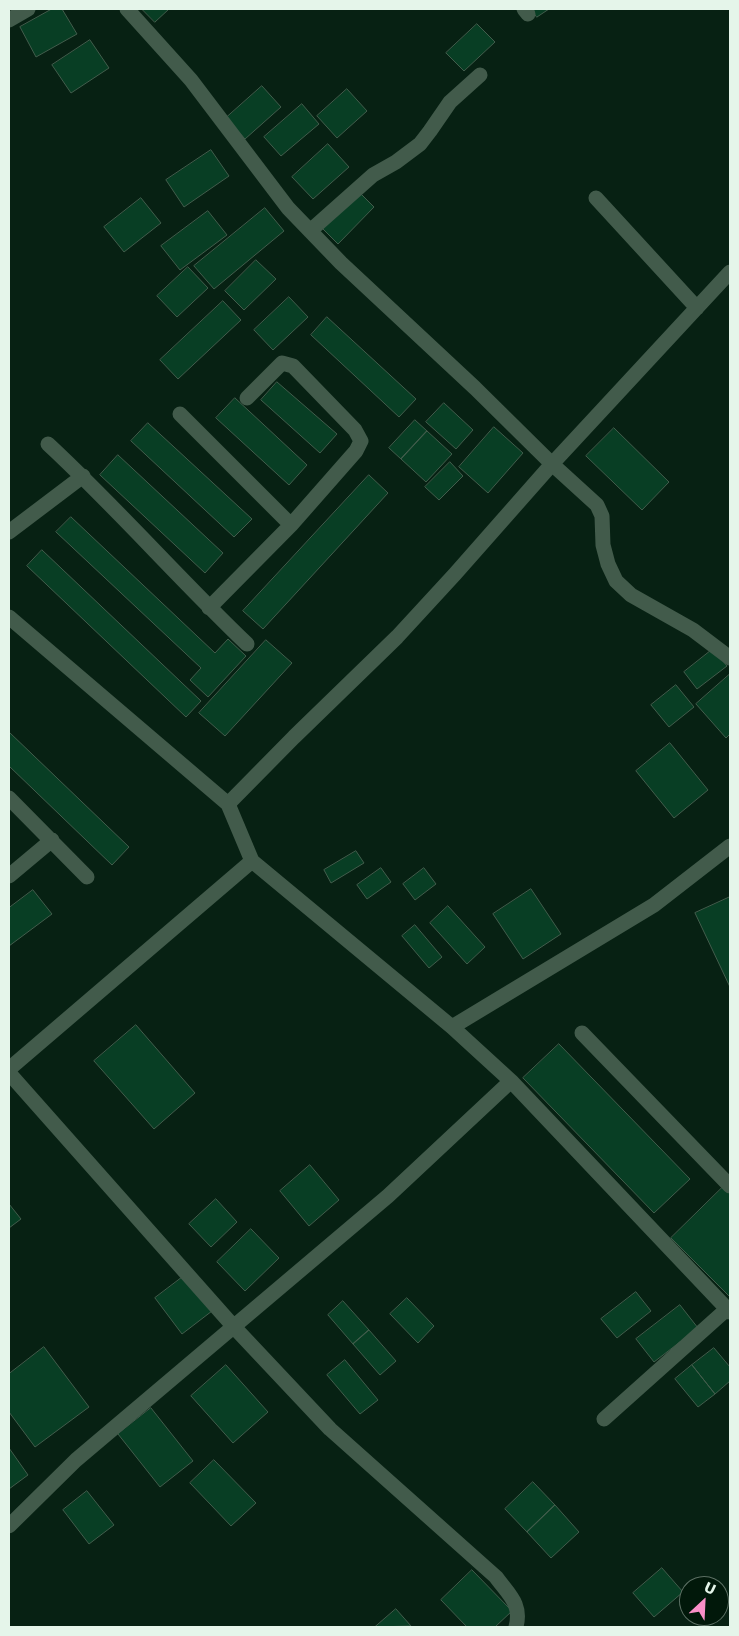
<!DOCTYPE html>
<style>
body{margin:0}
#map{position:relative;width:739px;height:1636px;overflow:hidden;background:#072113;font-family:"DejaVu Sans",sans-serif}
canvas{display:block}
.frame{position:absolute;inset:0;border:10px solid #e5f5ea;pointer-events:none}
.north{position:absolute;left:679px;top:1576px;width:50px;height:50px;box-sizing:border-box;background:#01180a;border:1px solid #5c7064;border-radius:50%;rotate:25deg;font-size:14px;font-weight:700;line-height:20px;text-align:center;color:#e5f5ea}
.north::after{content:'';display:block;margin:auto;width:18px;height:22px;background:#fa8fc8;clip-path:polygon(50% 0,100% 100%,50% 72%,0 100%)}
</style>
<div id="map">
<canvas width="739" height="1636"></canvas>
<div class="frame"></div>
<div class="north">U</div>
</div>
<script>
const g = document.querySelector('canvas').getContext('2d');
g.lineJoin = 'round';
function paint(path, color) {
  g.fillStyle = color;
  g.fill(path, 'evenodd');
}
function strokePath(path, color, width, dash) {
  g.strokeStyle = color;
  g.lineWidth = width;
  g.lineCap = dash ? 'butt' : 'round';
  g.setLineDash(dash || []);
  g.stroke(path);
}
const building = new Path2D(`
 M52,9H62L77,34L36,57L20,27Z
 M142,9H169L155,22Z
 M531,9H549L537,17Z
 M477,24L495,42L464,71L446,53Z
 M90,40L109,68L71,93L52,65Z
 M262,86L281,107L245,139L226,118Z
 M347,89L367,111L337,138L317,116Z
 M302,104L319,124L281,156L264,137Z
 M328,144L349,167L313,199L292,177Z
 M211,150L229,176L184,207L166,180Z
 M357,190L374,207L338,244L320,226Z
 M141,198L161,223L124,252L104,227Z
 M265,208L284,231L214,289L194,266Z
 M208,211L227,235L180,270L161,246Z
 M256,260L276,279L244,310L225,291Z
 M188,267L208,288L177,317L157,296Z
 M289,297L308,317L273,350L254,330Z
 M223,301L241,320L178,379L160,360Z
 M327,317L416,399L399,417L311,335Z
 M277,382L337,434L320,453L261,400Z
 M235,398L307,465L289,485L216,418Z
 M444,403L473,430L456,449L426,422Z
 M415,420L427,431L401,459L389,448Z
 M148,423L252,519L234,537L131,441Z
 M494,427L523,453L488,493L459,467Z
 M614,428L669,482L642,510L586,456Z
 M427,431L452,454L426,482L401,459Z
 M118,455L223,553L205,573L100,475Z
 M450,462L463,476L439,500L425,487Z
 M369,475L388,493L263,629L243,611Z
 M71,517L215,653L228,639L246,656L208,697L190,680L201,668L56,532Z
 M42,550L201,701L186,717L27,566Z
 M266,640L292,663L225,736L199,713Z
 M713,649L727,666L697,689L684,672Z
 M730,674V734L726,738L696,704Z
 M676,685L694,707L669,727L651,705Z
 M9,732L129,847L112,865L9,766Z
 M670,743L708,790L674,818L636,771Z
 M356,851L364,863L331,883L324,870Z
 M381,868L391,882L367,899L357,885Z
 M424,868L436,884L415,900L403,884Z
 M531,889L561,934L523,959L493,914Z
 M33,890L52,914L9,946V908Z
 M730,897V987L695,913Z
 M448,906L485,947L467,964L430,923Z
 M415,925L442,957L429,968L402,936Z
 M136,1025L195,1093L154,1129L94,1061Z
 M559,1044L690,1179L654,1213L523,1078Z
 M310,1165L339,1200L309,1226L280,1191Z
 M724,1186L730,1192V1297L671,1238Z
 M216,1199L237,1222L211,1247L189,1224Z
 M9,1204L21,1219L9,1228Z
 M251,1229L279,1258L245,1291L217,1262Z
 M184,1276L212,1311L182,1334L155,1298Z
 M636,1292L651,1311L617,1338L601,1319Z
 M407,1298L434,1326L418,1343L390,1314Z
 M343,1301L369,1330L353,1344L328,1315Z
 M680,1305L698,1328L654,1362L636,1339Z
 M369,1330L396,1361L380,1375L353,1344Z
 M44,1347L89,1407L35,1447L9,1412V1374Z
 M714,1348L730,1367V1381L715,1394L692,1365Z
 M345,1360L378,1400L360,1414L327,1375Z
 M226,1365L268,1412L233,1443L191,1396Z
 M692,1365L715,1394L698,1407L675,1379Z
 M151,1408L193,1461L160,1487L118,1434Z
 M9,1448L28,1475L9,1489Z
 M214,1460L256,1503L231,1526L190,1483Z
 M533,1482L555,1505L527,1532L505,1509Z
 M87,1491L114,1525L89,1544L63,1510Z
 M555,1505L579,1532L551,1558L527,1532Z
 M662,1568L683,1592L654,1617L633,1593Z
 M472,1570L512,1611L495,1627H467L441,1600Z
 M396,1609L411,1626L375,1627Z`);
paint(building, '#083e24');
strokePath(building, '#425d4c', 1);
strokePath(new Path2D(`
 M127,9L191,80L288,208L341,263L475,388L552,464L597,505L602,516L603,545L608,564L616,581L631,595L693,630L730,658
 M524,9L528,14
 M9,20L28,9
 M596,198L697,308
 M310,231L373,175L396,162L420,144L430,131L450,102L480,75
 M180,414L291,525
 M48,444C117,508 179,579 247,644
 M9,532L83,476
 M209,608L291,525L356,451L361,441L355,430L293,366L282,363L247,398
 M9,617L228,804L252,861L452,1027L511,1081L730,1312
 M9,798L87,877
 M228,804L294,737L397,637L455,574L552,464L730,272
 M9,876L52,840
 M452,1027L654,905L730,846
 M582,1033L730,1186
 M9,1069L252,861
 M9,1073L234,1327L330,1429L496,1577C509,1595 522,1604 516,1627
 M604,1419L727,1309
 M9,1526L76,1460L388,1196L511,1081`), '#425b4b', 15);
</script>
